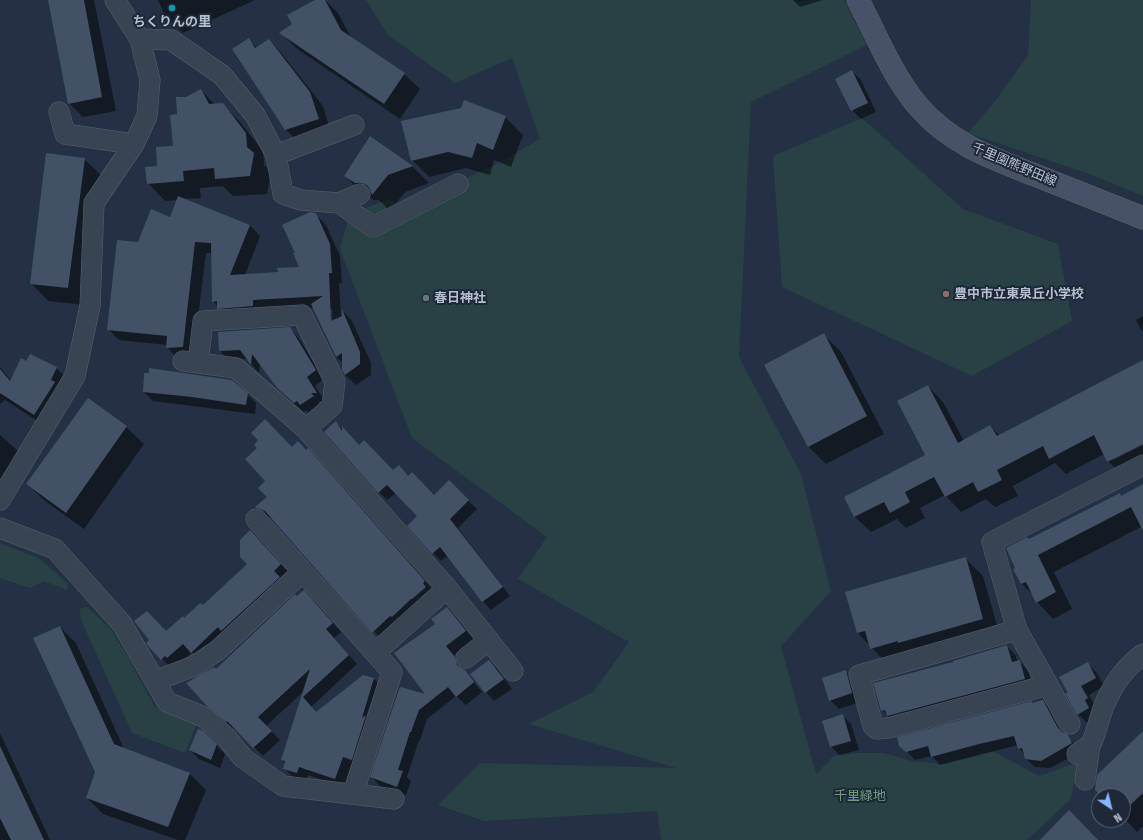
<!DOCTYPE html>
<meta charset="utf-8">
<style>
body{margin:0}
#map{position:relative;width:1143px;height:840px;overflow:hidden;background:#243144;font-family:"Fira Sans Condensed",sans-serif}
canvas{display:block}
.north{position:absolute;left:1091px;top:788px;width:40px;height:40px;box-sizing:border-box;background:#1e2839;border:1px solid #5b6474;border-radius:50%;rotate:145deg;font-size:11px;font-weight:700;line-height:16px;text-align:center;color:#b6bfcd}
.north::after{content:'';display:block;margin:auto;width:14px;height:18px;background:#89b5ff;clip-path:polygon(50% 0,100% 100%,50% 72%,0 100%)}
</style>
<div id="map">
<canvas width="1143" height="840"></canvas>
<div class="north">N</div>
</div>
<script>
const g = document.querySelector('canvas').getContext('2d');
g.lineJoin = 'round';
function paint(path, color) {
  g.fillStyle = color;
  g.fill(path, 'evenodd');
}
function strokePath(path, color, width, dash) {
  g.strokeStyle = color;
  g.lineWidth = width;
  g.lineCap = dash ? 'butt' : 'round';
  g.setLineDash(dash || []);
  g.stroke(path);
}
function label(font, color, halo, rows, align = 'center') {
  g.font = font + ' "Fira Sans Condensed","Noto Sans JP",sans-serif';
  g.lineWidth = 4;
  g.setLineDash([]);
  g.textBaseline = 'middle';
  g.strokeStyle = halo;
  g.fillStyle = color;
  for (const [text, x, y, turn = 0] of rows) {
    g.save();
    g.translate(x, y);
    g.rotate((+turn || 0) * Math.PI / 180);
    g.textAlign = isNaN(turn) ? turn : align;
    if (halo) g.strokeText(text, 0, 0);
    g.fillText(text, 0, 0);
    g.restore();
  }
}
paint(new Path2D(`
 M366,0H793L800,2L809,0H844L867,45L751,102L739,357L801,474L831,591L781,646L816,774L834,756L858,753H884L911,761L941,764L990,752H995L1037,775L1040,776L1078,762L1079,764L1070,800L1027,840H661L657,811L484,821L438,805L480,763L676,768L529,724L593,692L629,642L518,579L547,537L412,438L340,249L349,215L389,199L406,207L500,162L540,139L512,58L455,83L388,35Z
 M1031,0H1143V196L1092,175L968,133L996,100L1028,55Z
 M862,118L963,209L1058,244L1072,321L972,376L782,287L773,156Z
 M0,543L40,559L68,584L67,590L44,581L30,588L0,578Z
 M87,607L110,628L129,659L155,707L197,724L185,753L132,733L81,620L80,609Z`), '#274145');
paint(new Path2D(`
 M49,0H94L116,111L83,117L69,103Z
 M158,0H255L183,33L165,16Z
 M317,0H325L338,13L352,39L404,74L420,89L400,119L296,48L281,33L294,24Z
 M793,0H823L800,7Z
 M249,40L257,48L269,40L282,54L323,106L331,133L300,143L286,130Z
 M852,71L861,80L876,112L861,119L852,110Z
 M201,90L215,105L222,104L240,122L263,151L264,165L271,172L267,194L233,196L223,186L200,188L201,198L184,199L250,225L260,236L245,275L279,273L300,268L296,253L315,214L326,225L340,256L342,283H339L341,316H343V311L352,321L371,363V375L356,385L345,375L343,363L336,357L314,308L264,311L229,319L213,301L212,253H206L193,358H177L167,347V345L119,340L108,329L139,243L170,218L178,200L165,201L148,183L174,147L178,115L186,98ZM330,309H332L333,326H331Z
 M505,117L523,135L511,167L494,160L490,175L466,168L429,177L412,160Z
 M371,137L412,166L429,183L405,192L390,211L379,200H374L362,193L345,176Z
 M84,159L102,176L86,305L48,301L31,283Z
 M1143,316V333L1136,320Z
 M289,328L298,337L324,379L315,386L325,401L318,402L322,406L309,414L306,410L304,412L277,388L260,364L259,373L247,359L228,360L220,351Z
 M824,335L841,352L884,434L826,464L809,447L766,365Z
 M1143,361V443L1113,458V460L1143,445V468L1124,477L1108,461L1104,454L1066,474L1055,463L1013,486L1018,496L995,507L986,499L961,512L945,495L920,508L925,518L906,528L897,519L871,532L855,517L845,498L927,456L928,386L943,402L964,441L990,426L1000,436Z
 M27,362L56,368L69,380L47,427L5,400L0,404V367L11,381Z
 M144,392L247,394L256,403L255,414L153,401Z
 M88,399L126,427L144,444L84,529L45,501L27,484Z
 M336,423L359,446L393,471L409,477L434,497L449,482L477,509L458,528L510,596L491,610L483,601L448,556L441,561L433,553L419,516L396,493L387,500L379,492Z
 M0,435L19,452L0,492Z
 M292,448L306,451L316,458L433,590L382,640L273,519L265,515L257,507L268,497L266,481Z
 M1143,486V526L1054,572L1072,609L1053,619L1037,602L1033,595L1022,584L1014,570L1029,540L1119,494L1122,497Z
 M259,540L289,573L201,661L192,652L177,666L171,668L149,646L203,607L248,564Z
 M966,559L983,576L1000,636L888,665L858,633Z
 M297,598L313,600L341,632L334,638L357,664L311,707L316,713L374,679L382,688L361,768L351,765L344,787L308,775L306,781L293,777L284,768L285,763L282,760L304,691L266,726L280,740L263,756L236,729L235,730L217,714L208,705L216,670Z
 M447,608L474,640L454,655L463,667L464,671L482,692L466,705L456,696L427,719L420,740H419L407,777L411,781L406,795L380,786L372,777L427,696L436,624Z
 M60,627L76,643L124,749L190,774L206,790L185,840H178L103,814L87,798L96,772Z
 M1007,646L1015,655L1018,662L1019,661L1028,670L1033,688L896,725L882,710L954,662Z
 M489,661L498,670L512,689L494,701L486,692Z
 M1087,663L1096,672L1104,686L1089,695L1096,707L1098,717L1087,723L1078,714L1067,694L1069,693Z
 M845,671L854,680L860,702L839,709L830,700Z
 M1043,701L1051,709L1065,735L1076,745L1080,752L1050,768L1035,767L1026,759L1018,745L940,765L932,756L915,760L900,745L1031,702L1033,704Z
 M843,716L851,724L859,750L839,755L831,746Z
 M0,733L50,840H0Z
 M1143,742V826L1137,832L1123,817V796H1102Z
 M216,745L225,754L220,768L199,759L190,750Z`), '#0007');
paint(new Path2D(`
 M48,0H84L102,97L68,104Z
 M315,0H325L341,30L405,73L384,104L279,33L292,24L287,15Z
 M249,38L255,48L269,39L310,92L319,119L285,130L232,49Z
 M852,70L868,103L851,111L835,79Z
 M201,89L209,104L223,103L246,133L247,147L254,153L250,176L215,179L214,168L183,171L184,181L147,184L145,167L157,166L156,147L173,146L170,115L177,114L176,97H186Z
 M464,100L506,116L493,150L477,143L472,158L448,152L411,161L401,121L461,108Z
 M370,136L413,166L388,175L372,195L370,189L367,185L361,183H355L344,176Z
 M46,153L85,158L68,288L30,284Z
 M178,196L250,225L230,275L278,272L277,268L299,267L293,253H295L282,225L310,212L316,213L330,244L332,273H329L331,321L342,316V309L360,352V364L345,375L342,370V353L336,357L311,304L323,296L253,300V306L217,309V301L212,302L211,243L195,242L183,347L166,348L167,336L107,330L117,240L138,242L151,209L170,217Z
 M290,327L316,370L307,377L317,393H311L314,396L300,405L297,401L294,403L277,388L252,354L251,365L240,350L219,351L218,332Z
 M824,333L867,416L808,447L764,365Z
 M30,354L57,367L51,380L55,382L34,415L0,393V369L10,381L21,358L26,361Z
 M1143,360V444L1107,462L1094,435L1049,459L1043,446L997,470L1002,480L978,492L973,482L945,497L934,477L905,492L910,502L890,513L884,502L854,517L844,497L925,455L897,401L928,385L958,443L990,425L997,436Z
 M149,368L232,380L248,393L246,405L192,397L143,392L144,373H149Z
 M88,398L127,426L66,513L26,484Z
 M265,419L292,447L298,441L306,450L308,448L425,581L423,583L426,587L412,599H411L392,617L390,616L372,633L265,511L255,507L267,497L258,488L265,481L245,459L257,448L254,445L258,440L251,433Z
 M336,421L342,431V426L359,445L364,440L393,470L399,465L408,476L412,472L434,495L449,480L469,500L450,519L503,587L482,602L440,547L432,554L407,526L417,516L387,485L378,493L324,432Z
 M1143,484V531L1131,507L1038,555L1056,592L1036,603L1026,582L1021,584L1013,569L1015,568L1006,548L1027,537L1029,539L1120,493L1121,496Z
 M250,530L281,564L274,571L280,577L221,631L218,627L191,653L183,644L167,658L165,656L161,660L148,646L146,643L149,640L134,621L147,611L166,631L183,616L184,618L200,603L203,605L247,564L240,557V540Z
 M966,557L983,619L898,643V641L870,649L865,631L857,633L845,592Z
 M304,590L333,623L326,629L349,655L303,697L316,712L363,675L374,678L362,718L366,715L352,760L343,757L335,779L299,767L297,773L283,769L285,761L281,760L310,669L258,717L272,731L253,748L227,721L226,722L207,706L186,683L214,667L216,669L295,594L297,596Z
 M447,607L466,631L446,646L455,657L457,665L464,669L474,682L456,697L448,687L419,710L411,732H410L398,770L403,771L397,787L370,777L399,689L401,687L425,694L394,653L435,624L431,619Z
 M60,626L114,744L190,773L168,827L86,798L95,772L33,638Z
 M1007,645L1012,662L1020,660L1025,679L887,716L885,710L881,711L873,683L953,662V661Z
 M489,660L504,679L485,693L470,674Z
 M1088,662L1096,678L1081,686L1088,698L1085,700L1089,708L1077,715L1065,693H1068L1059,677Z
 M846,670L852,693L829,701L822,678Z
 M1043,700L1058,728L1062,732L1068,735L1072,743L1041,761L1025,759L1022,748L1018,749L1014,736L979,744L931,757L928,746L906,752L899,746L897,737L1032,701V703Z
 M843,714L851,741L830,747L822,721Z
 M198,729L203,731L217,744L211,760L189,750Z
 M1143,731V793L1123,812V796H1101L1095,790L1097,775Z
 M0,746L44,840H11L0,818Z
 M1069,810L1098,840H1040Z`), '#435166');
const street = new Path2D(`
 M140,39L171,40L222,75L255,115L276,155L283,194L301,200L339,203L373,227L458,184
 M59,112L65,134L134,144
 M276,155L354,125
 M339,203L360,194
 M183,361L236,368L306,429L447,588L513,671
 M198,363L203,321L302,315L335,382L332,406L306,429
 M0,500L75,376L90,306L94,203L134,144L147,116L150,80L140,39L115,0
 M256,519L392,672L353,794
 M0,528L55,549L122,624L167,702L204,717L225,736L243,758L283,786L394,799
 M1017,630L859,675L873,726L877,729L888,728L1048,685L1017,630L992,542L1143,465
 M375,653L447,588
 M466,658L489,640
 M155,681L194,666L218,650L302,572
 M1048,685L1068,722L1070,724
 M1077,754C1081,751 1086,749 1090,745C1095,740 1101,709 1107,699C1115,682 1128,665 1143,654
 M1085,780L1090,745`);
const secondary = new Path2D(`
 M858,0C876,34 893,77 918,106C952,146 997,160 1045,179C1077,192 1110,205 1143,218`);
strokePath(street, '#576170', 21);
strokePath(secondary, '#576170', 23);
strokePath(street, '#394453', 20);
strokePath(secondary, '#475266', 22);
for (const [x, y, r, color] of [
 [172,8,4,"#0f9aa8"],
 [946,294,4,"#8d6e63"],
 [426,298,4,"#6b7280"]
]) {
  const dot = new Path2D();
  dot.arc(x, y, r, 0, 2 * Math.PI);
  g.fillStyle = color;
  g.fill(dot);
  strokePath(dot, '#1e2839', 1.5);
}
label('bold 13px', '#b6bfcd', '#1e2839', [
 ["ちくりんの里",172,22,"center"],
 ["豊中市立東泉丘小学校",954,294],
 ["春日神社",434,298]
], 'left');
label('13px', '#b6bfcd', '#1e2839', [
 ["千里園熊野田線",1014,165,23]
]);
label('13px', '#6ca078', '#1e2839', [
 ["千里緑地",860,796]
]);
</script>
